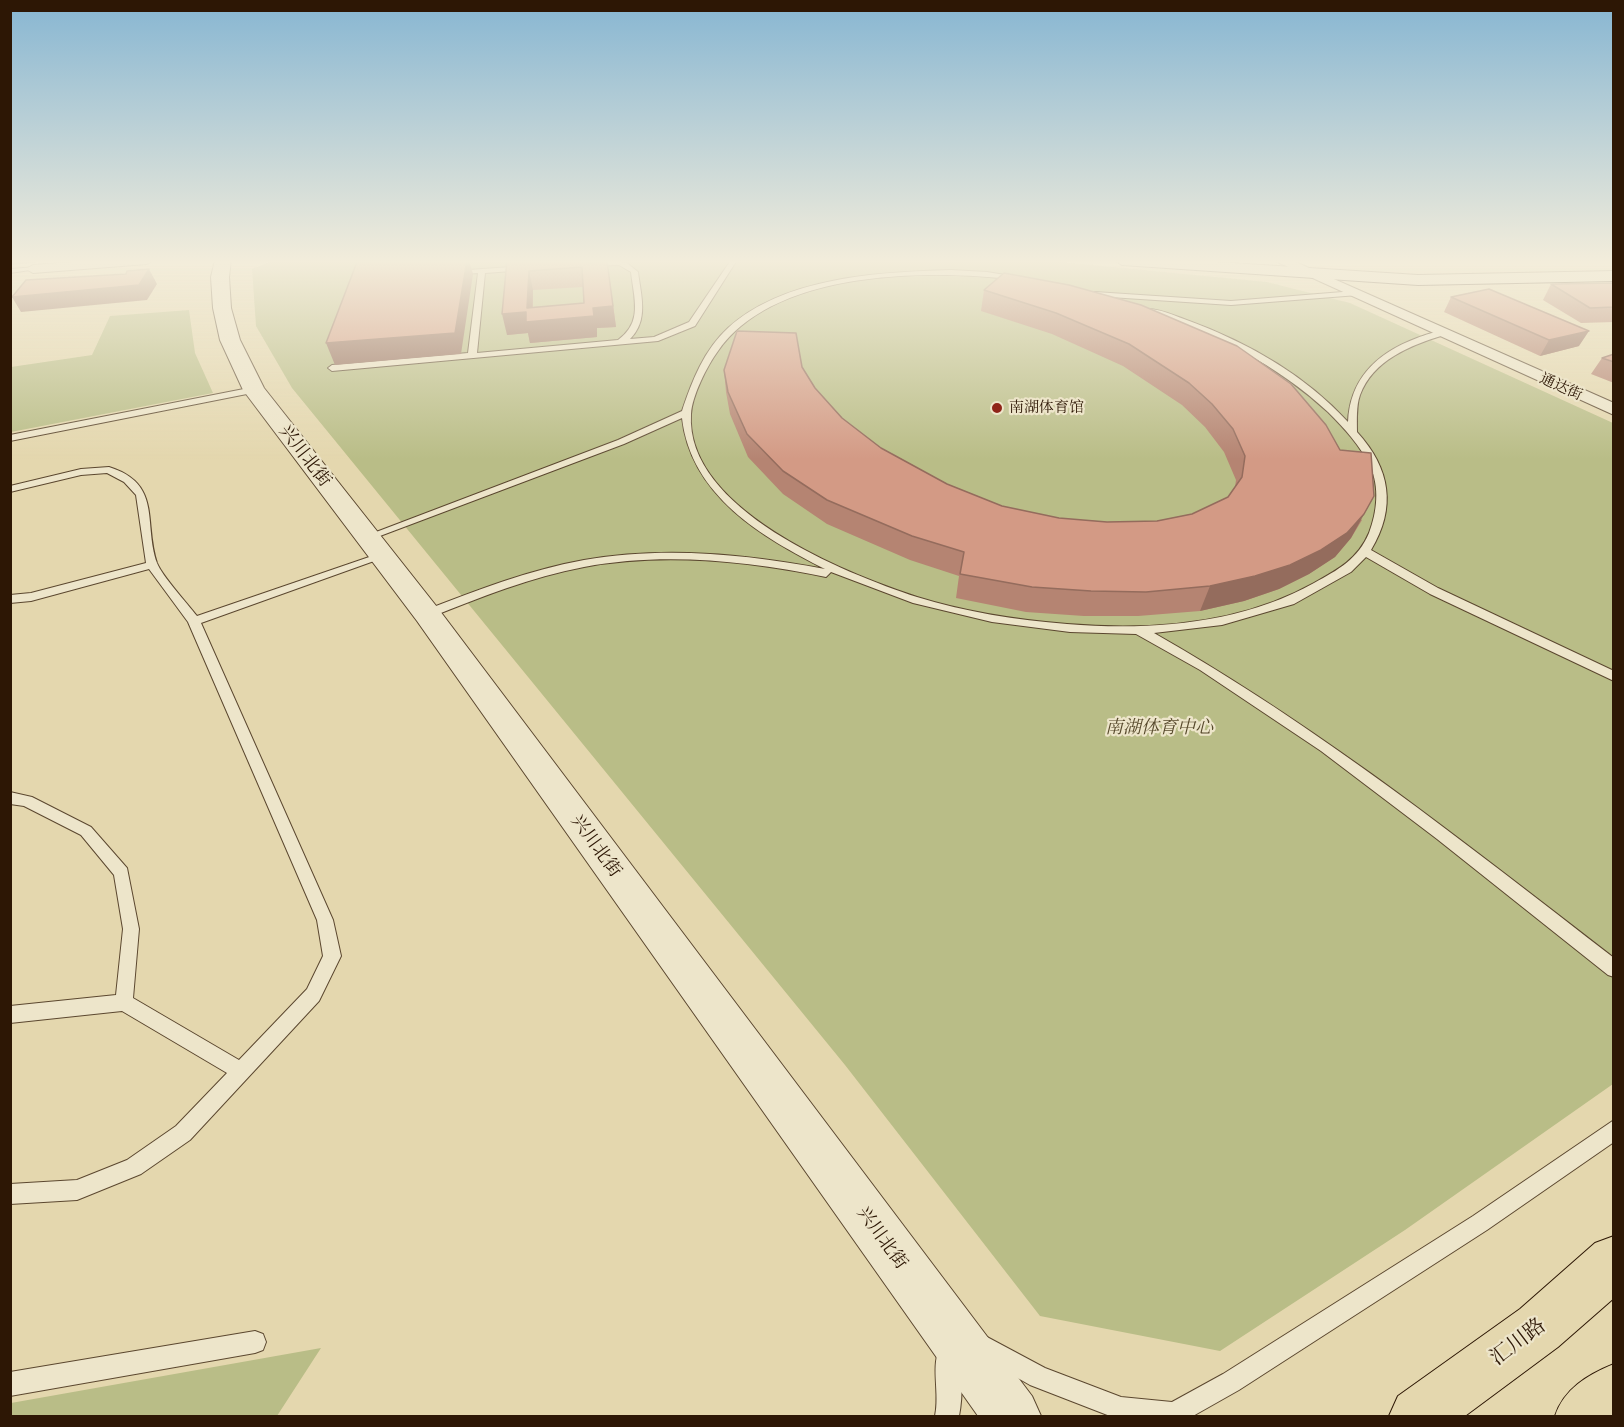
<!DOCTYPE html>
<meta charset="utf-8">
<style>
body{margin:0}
#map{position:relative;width:1624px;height:1427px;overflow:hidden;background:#e4d7ae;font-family:"Libre Caslon Text",serif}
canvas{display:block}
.frame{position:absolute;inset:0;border:12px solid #2d1705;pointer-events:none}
</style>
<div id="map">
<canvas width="1624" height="1427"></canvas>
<div class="frame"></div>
</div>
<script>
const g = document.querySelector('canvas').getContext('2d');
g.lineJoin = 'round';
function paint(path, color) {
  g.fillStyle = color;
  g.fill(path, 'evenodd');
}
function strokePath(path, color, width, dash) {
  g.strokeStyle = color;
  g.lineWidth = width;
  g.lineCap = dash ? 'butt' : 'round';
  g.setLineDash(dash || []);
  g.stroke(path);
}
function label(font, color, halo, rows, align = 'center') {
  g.font = font + ' "Libre Caslon Text","Noto Serif SC",serif';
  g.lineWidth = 4.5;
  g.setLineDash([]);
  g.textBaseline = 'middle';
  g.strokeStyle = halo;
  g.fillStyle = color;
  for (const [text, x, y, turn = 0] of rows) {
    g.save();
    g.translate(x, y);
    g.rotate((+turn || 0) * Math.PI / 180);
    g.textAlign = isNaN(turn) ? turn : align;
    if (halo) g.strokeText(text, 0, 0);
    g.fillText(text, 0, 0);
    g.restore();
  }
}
paint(new Path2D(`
 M274,260H1042L1267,282L1350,303L1613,423V1084L1405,1230L1220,1351L1040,1316L845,1065L292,388L256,326L252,269Z
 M189,310L195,353L213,393L11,432V367L92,355L110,316Z
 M321,1348L277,1416H11V1403Z`), '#b9bd87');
const service = new Path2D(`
 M607,260L627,263L638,272C641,296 649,320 630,339L654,337L689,322L731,260H737L695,326L658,341L332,371L328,368L332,365L468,353L478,273L451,275V271H454L525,266L529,268L525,270L485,273L477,353L618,340C643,322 634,299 631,272L619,265L589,266L585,264Z
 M36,267L37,269L10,273V269Z
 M951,270L987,272L1023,278L1019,280C930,269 775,269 718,351C707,366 692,396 691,414C685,509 844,573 917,597C965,612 1017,620 1067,624C1150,631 1241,624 1314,583C1338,570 1358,559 1369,533C1377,512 1380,487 1370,466C1360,445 1344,428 1328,412C1276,364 1216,334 1148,313V309C1160,309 1173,315 1184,319C1245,341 1304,374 1348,422C1350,378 1377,353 1417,338C1425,335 1435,331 1444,331V335C1411,345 1373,360 1360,395C1356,406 1357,420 1357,432C1390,468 1397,507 1371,550L1438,588L1614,671V681L1430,594L1366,557L1351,572L1294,604L1222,625L1154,633C1318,726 1465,843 1614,958V977L1608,975L1437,839L1321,751L1200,670L1136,634L1070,632L992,622L913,603L831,572L826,577C747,561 664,552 584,567C531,577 481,597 431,617H423L421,614L423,611C475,591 528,570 584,560C664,546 746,554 825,569C762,537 691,496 682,418L624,444L372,539L368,540L363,537L618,440L682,411C692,381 704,350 728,328C784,277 879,272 951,270Z
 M1355,291L1359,293L1358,295L1231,305L1095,296L1091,294L1095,292L1231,301Z
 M254,387L257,388V392L10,441V435Z
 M109,467C163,484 143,523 157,563C162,576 187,603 197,616L378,554H386L388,556L201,623L333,920L341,956L319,1001L190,1140L141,1174L77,1200L10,1204V1184L77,1180L127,1160L176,1126L227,1073L122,1011L10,1023V1006L116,995L123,929L114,875L81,835L24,806L10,804V792L32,797L91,827L127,868L139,929L133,998L239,1060L307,989L323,956L317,920L188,622L149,569L31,601L10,603V595L31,593L146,563L136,495L124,482L107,473L81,475L10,492V486L81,469Z
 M1614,1120V1142L1487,1230L1239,1390L1193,1416H1110L1030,1385L979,1356L976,1348L979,1340L987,1337L1045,1368L1121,1397L1172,1402L1223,1374L1473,1216Z
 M255,1331L263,1334L266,1342L263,1350L255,1353L10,1396V1372Z
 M947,1346L955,1349C963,1368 963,1396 959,1416H935C940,1394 931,1369 939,1349Z`);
const minor = new Path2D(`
 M97,260H154L147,264L33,273L26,269L33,265Z
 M1273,260H1291L1614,403V415Z`);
const tertiary = new Path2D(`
 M215,260H231L229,277L231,308L240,340L264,388L437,607L1032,1396L1041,1416H978L417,621L243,390L220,340L213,308L211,277Z`);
const secondary = new Path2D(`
 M1114,260H1185L1418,275L1614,271V281L1418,285L1122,265Z`);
const primary = new Path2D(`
 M1614,1236V1298L1558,1347L1465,1416H1389L1398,1396L1520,1309L1595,1243Z
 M1614,1364V1416H1555C1564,1389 1587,1375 1614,1364Z`);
strokePath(service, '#5b472f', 2);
strokePath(minor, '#5b472f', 2);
strokePath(tertiary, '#5b472f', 2);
strokePath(secondary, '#2d1705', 2);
strokePath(primary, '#2d1705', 2);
paint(service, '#ede5ca');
paint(minor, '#ede5ca');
paint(tertiary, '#ede5ca');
paint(secondary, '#ede5ca');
paint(primary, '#e4d7ae');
paint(new Path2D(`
 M507,260H590V263L610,281L616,327L597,328V337L530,343L528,333L507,335ZM583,287L584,303L533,307V290Z
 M1614,283V322L1581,323L1543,300L1551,284Z
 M1069,285L1362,520L1351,538L1335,557L1309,574L1279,589L1244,601L1200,611L1138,616H1084L1026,612L956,598L959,576L910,560L827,524L783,494L748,457L730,414L726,392L724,370L802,367L815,388L842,418L881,448L947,484L1002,506L1059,518L1107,522L1157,521L1192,514L1228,497L1235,487L1236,480L1224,452L1205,427L1182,405L1123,366L1052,334L981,311L984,290Z
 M1451,297L1579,346L1540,356L1444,312Z
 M1614,354V383L1591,374L1602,358Z`), '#b58472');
paint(new Path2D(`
 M10,260H63L10,265Z
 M467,260H469L473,274L461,354L335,365L326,343Z
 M607,261L616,327L597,328V337L530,343L528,333L507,335L502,314L527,308L529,271L533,290L532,322L593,308Z
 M149,269L157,284L147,300L21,312L12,297Z
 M1589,331L1579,346L1540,356L1549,340Z
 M1374,496L1351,538L1335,557L1309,574L1279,589L1244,601L1200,611L1210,586Z`), '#946c5d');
const building = new Path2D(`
 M394,260H467L455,333L326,343L357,262Z
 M507,260H589V263L607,261L613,306L593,308L594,316L526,322V312L502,314ZM582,267L584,303L527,308L529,271Z
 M149,269L139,285L12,297L26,280L126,274L127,271Z
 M1004,273L1069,285L1141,305L1237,346L1291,384L1326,425L1340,450L1371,453L1374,496L1364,514L1347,533L1321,550L1290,565L1255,576L1210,586L1146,592L1091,591L1032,587L960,574L964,552L912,536L827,500L783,471L747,434L728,392L724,370L737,331L796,333L802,367L815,388L842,418L881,448L947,484L1002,506L1059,518L1107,522L1157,521L1192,514L1228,497L1242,477L1245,456L1233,429L1212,404L1189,383L1129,344L1056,313L984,290Z
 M1614,283V307L1590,308L1551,284Z
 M1489,289L1589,331L1549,340L1451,297Z
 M1614,354V362L1602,358Z`);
paint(building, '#d39a85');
strokePath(building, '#946c5d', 1.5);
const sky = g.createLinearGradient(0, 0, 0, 459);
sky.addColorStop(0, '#87b6d2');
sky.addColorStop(0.57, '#f3eddb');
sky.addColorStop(1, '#f3eddb00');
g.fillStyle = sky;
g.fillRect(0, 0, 1624, 459);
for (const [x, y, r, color] of [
 [997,408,6,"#8f2418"]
]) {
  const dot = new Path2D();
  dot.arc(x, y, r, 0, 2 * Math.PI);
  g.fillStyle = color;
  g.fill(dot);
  strokePath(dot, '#ede5ca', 2);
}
label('15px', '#2d1705', '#ede5ca', [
 ["通达街",1561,387,24]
]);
label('15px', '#2d1705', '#ede5ca', [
 ["南湖体育馆",1009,408]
], 'left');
label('18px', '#2d1705', '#ede5ca', [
 ["兴川北街",305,456,52],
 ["兴川北街",596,846,54],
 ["兴川北街",882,1238,54]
]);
label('italic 18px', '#57492c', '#ede5ca', [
 ["南湖体育中心",1159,728]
]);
label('21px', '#2d1705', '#ede5ca', [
 ["汇川路",1518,1342,-37]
]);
</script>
